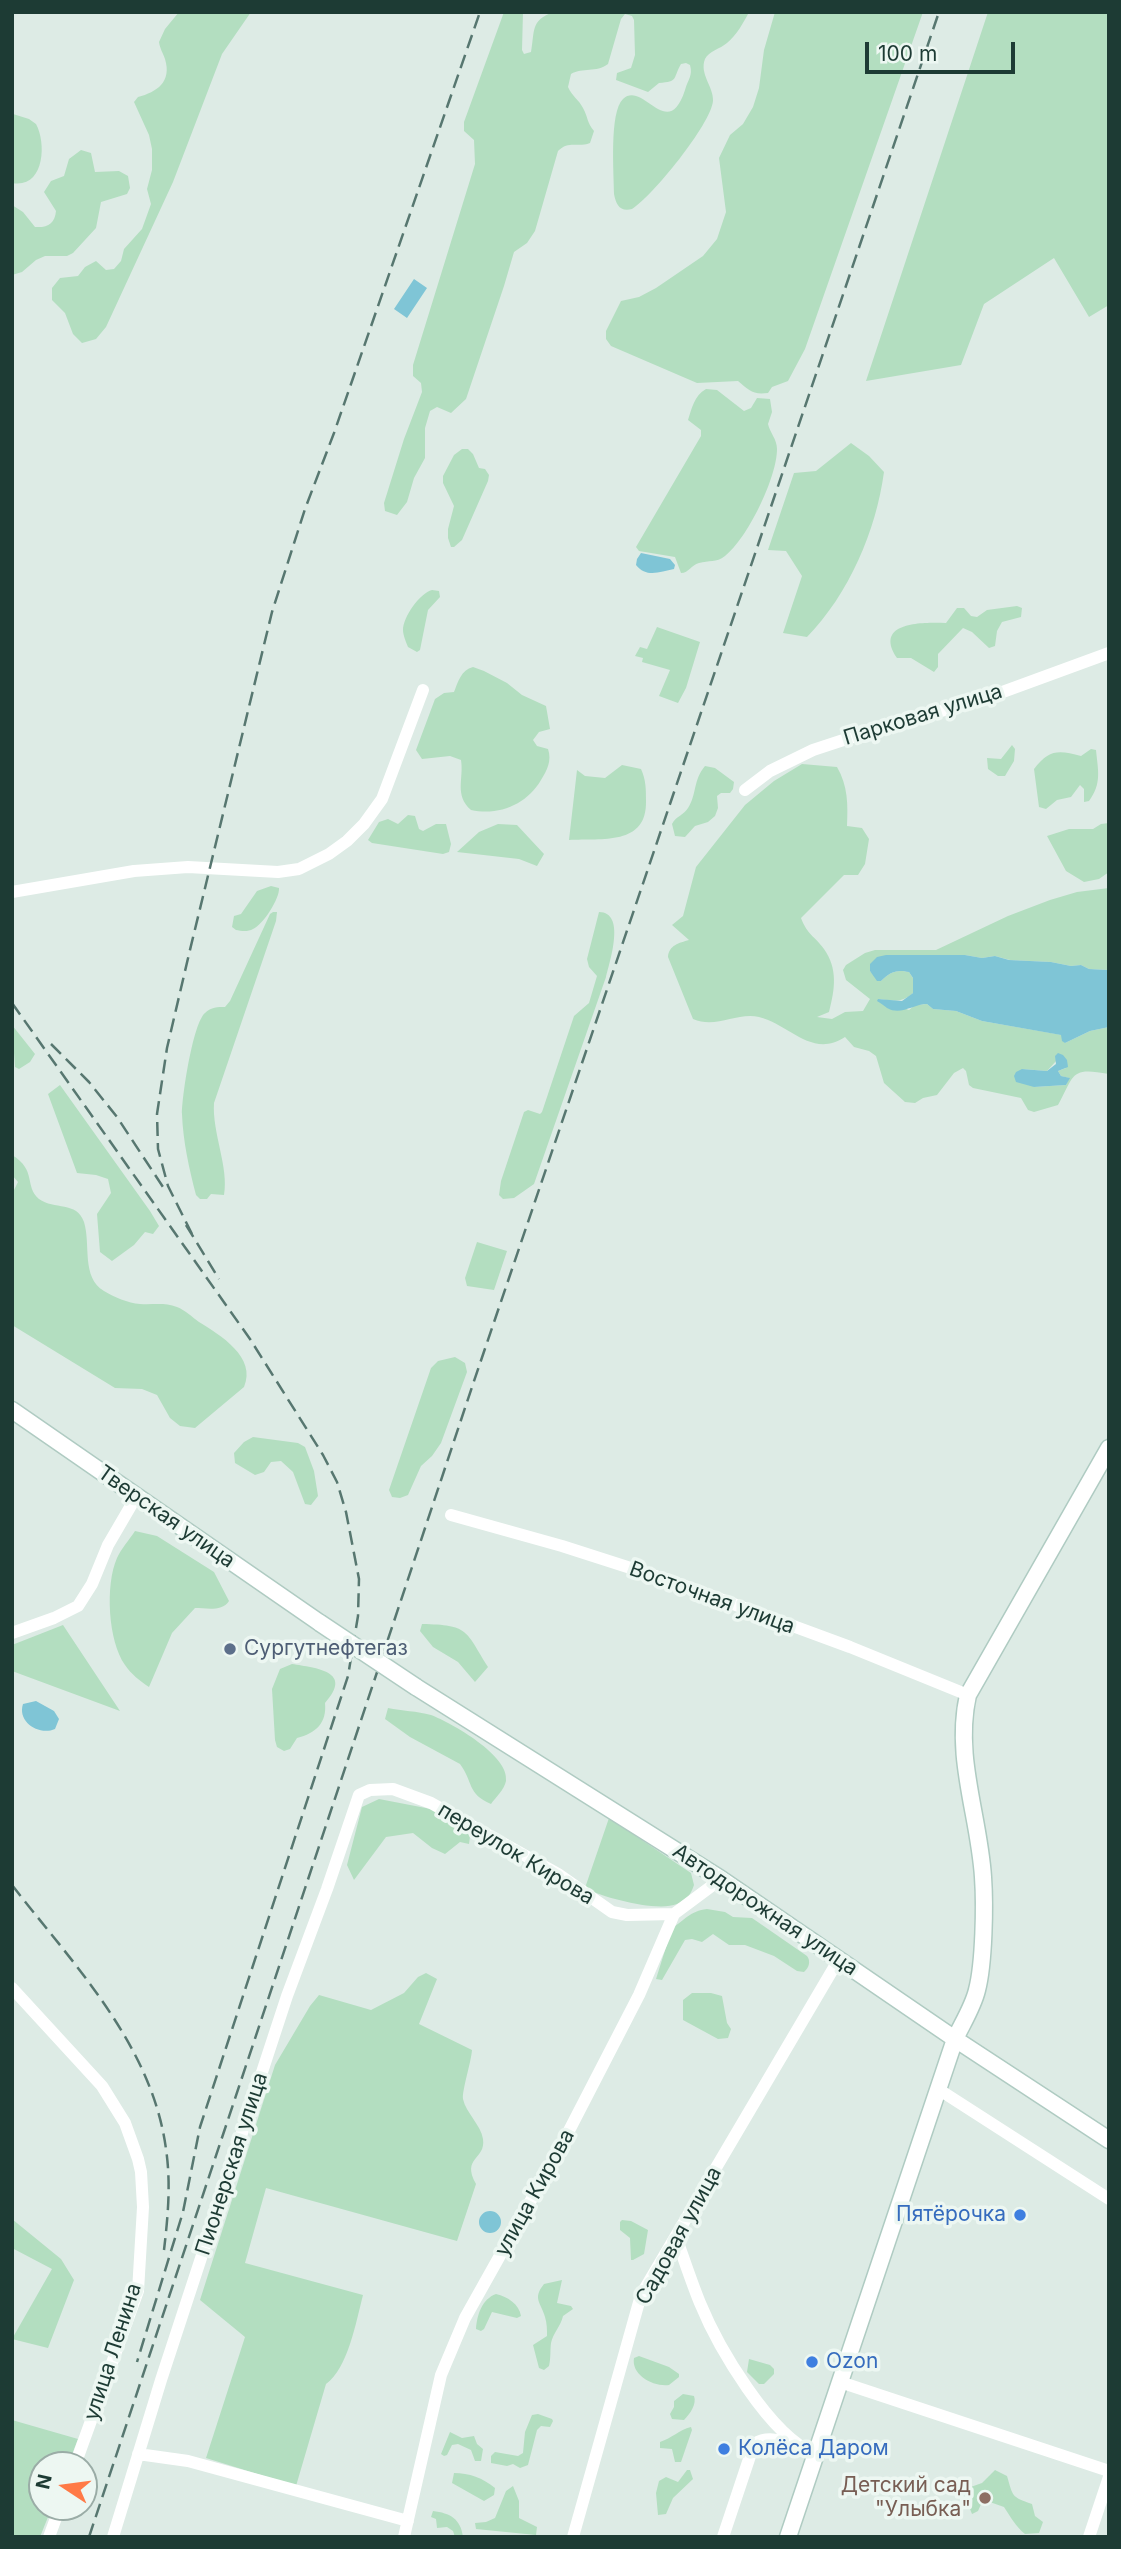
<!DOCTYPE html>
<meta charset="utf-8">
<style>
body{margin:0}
#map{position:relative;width:1121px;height:2549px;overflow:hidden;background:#ddebe5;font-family:Inter,sans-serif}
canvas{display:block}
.frame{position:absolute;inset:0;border:14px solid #1d3b34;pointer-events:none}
.north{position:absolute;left:28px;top:2451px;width:70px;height:70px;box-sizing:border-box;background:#edf7f2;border:2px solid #9aaca6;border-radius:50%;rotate:283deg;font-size:19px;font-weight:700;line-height:28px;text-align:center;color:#1d3b34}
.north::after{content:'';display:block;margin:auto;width:24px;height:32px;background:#ff7a47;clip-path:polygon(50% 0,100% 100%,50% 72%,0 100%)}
.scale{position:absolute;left:865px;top:42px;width:150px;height:32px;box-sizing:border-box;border:4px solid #1d3b34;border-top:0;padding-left:9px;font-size:21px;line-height:24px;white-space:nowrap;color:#1d3b34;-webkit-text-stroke:5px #edf7f2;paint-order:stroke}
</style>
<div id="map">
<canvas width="1121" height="2549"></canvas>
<div class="frame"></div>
<div class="north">N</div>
<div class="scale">100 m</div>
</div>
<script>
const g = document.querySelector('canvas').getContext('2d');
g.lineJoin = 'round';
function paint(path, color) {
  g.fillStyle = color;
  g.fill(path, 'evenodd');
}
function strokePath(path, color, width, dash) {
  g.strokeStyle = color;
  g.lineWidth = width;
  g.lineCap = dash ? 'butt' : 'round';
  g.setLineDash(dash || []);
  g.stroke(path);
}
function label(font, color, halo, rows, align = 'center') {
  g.font = font + ' Inter,sans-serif';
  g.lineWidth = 7;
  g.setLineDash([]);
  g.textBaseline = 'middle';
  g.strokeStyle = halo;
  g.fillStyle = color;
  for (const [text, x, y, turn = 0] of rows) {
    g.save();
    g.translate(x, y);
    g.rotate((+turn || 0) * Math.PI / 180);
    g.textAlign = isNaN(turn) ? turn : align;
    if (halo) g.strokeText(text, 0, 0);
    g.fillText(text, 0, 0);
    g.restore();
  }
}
paint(new Path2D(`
 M179,12H251L222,54L173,182L106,327L96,339L82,343L73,334L65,313L52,300V288L60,278L78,276L85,267L96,261L106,270L114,269L121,261L124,249L142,229L151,204L147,189L152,170V149L149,135L134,102L138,97C157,92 172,82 165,59C163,53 160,49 159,42L165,29Z
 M504,12H523L522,50L524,54L531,52C535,31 530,21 553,12H749C744,22 736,36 727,43C720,49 709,51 705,59C699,74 714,87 713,101C711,124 652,197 632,209C620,212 616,205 614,194C614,174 609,112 623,99C643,80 668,143 685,90C688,79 693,76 690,65L686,63L681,64C672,80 679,81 659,83L648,92L616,80L617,73L631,68L635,55L634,20L632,16L625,14L621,19L608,64C596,73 583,67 571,74L568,87C572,96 579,100 583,108C588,117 587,123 594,131L590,143C578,148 569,140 558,151L535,231L527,243L514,252L504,286L466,399L451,413L437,407L430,411L425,428V458L414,478L407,502L397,515L385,511L384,503L404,439L422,392L421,383L413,376V365L475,164L474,140L464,131V122Z
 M775,12H923L805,349L788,381L772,387L768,393C752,395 749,390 738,381L697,383L611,346L606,339V331L621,301L639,297L656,288L703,256L717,239L726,212L719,158L730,135L743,124L753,107L759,88L764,50Z
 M988,12H1109V305L1089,317L1054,258L984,304L961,365L866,381Z
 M13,114L29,119L36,124C47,144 44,189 12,183Z
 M81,150L91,153L95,172L119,171L128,176L130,188L127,194L101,202L96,228L73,253L67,256H45L36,260L22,272L12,275V205L23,212L35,227C48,228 55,223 56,211L44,192L51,181L64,176L69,159Z
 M706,389L717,390L744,411L751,408L757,398L770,399L772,412L768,424C770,433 777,439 777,449C777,478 747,539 725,556C716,563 709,560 699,563C691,565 689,573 681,573L675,557L639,551L636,547L701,436V430L688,420C692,408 694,396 706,389Z
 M851,443L869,456L884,472C876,531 849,594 807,637L783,633L802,576L786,551L768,550L794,473L816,471Z
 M462,449H468L473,454L479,468L485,469L489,475L488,481L462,540L454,547H451L448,538V529L454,506L443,483V476L454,455Z
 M432,590L439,591L440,597L428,610L420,650L417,652L408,647C406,642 403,635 403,630C403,617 420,593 432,590Z
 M1017,606L1022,608L1021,617L1002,622L997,631L995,646L989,648L972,632L963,628L938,654V667L934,672L911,658H897C873,622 922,622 946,623L957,608H964L971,616L977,617L987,610Z
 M657,627L700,642L686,688L678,703L659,696L670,670L642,662L643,658L635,656L640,647L647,649Z
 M473,667L484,671L507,683L522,695L546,706L550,729L539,732L533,740L537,746L548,749C552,761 547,770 541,780C527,804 500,816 471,810C454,795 464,779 461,760L450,756L422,759L416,750L435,699L444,693L454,692C458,682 461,670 473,667Z
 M1012,745L1015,749L1014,761L1005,776H998L988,769L987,758L1001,759Z
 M1091,749L1096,750C1098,771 1102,783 1089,801L1084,802V789L1080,785L1071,797L1057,800L1046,809L1039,807L1034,769C1049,749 1059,750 1081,756Z
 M802,764L837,767C848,786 848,804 847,826L862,828L869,839L865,864L858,875H844L801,918C808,936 814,935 824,949C838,969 835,989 829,1012L817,1017L832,1019L845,1012L863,1011L870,999L846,980L843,970L846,965L865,953L875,950H936L1008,916L1050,900L1077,892L1109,888V970L1089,969L1081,965L1071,966L1051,962L1010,960L995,956L982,958L965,955L870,971L881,981C890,972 896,969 909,972L913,978V993C901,1004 892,1000 878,999L909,1010L915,1005L927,1004L933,1009L956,1011L982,1021L1062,1035L1065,1043L1090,1031L1109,1027V1074C1070,1067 1075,1074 1058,1105L1034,1112L1028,1110L1021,1098L973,1088L969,1085L966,1071L963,1068L954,1073L937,1095L923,1098L915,1103L905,1102L884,1083L876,1056L869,1051L854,1047L845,1037C812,1059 789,1024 759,1017C737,1012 716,1029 693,1019L668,957C669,945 679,943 689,940L672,925L683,916L696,867L745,805L774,781ZM1057,1060L1066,1068L1058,1071L1061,1076L1069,1078L1066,1085L1034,1087L1022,1069L1047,1071Z
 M622,765L641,769C646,780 646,789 646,801C647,846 602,838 569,840L577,770L585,776L605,778Z
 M705,766L715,768L734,782L733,789L730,793H721L717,796L718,808L715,816L708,822L695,826L685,837L675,836L672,824C676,816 684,815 688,808C697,794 693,780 705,766Z
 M408,815L415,816L419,829L423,831L436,824H446L451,844L449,852L443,854L372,843L368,840L379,822L388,819L398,824Z
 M1109,823V872L1099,879L1084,882L1066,871L1047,836L1069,829H1093L1101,824Z
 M498,824L517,825L544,854L537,866L519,859L457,852L479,832Z
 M271,886L279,888C280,898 263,925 253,929C248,932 241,931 236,930L232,927L234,916L241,914L257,891Z
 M273,912H277L276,921L214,1103C212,1133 229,1167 224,1195L211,1194L207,1199H200L196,1195C189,1168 183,1141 182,1114C182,1096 193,1023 205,1013C211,1007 218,1007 225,1007L230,1001L270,914Z
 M599,912C626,912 610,961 606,977L534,1184L514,1198L503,1199L499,1195L501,1181L524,1112L528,1110L540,1114L542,1112L574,1016L589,1003L597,976L589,967L587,959Z
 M12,1025L35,1054L30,1062L19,1069L15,1067Z
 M60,1085L150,1211L159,1226L153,1234L145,1232L134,1245L112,1261L100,1252L97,1214L111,1193L108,1179L96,1175L77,1173L48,1094Z
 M12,1155C37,1170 24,1186 39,1199C54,1210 77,1201 84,1222C91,1245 81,1277 104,1291C114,1297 128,1303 140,1304C153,1305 164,1302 177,1307C185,1310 192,1317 199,1322C220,1335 257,1357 244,1387L195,1428L180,1426L170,1418L157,1395L142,1389L115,1388L12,1325V1194L18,1182L12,1175Z
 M477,1242L507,1251L494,1290L467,1286L465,1278Z
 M455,1357L465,1363L467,1372L441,1443L432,1456L421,1466L408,1495L400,1498L392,1497L389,1490L431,1368L438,1361Z
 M253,1437L298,1443L305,1447L314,1471L318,1496L311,1505L305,1504L293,1472L281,1461L271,1462L264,1472L255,1475L235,1463L234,1453L244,1442Z
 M135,1531L157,1536L214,1572L229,1601C222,1612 206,1608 195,1608L172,1633L149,1687C140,1681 131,1674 125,1665C108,1641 105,1585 117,1558C121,1549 129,1540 135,1531Z
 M422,1624C469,1625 465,1630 488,1667L475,1682L458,1662L433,1647L420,1631Z
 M63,1625L120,1711L12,1671V1645Z
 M292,1664C316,1668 354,1671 325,1703C327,1723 316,1733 297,1738L290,1749L284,1751L277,1747L275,1740L272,1689L280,1669Z
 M388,1708C402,1711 417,1711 431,1715C452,1723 510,1756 506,1781C504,1790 496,1797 491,1804C467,1794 473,1781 460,1764L410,1737L385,1719Z
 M379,1799L436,1810L471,1829L469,1844L460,1842L445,1854L432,1848L413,1833L386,1837L354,1880L347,1865L362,1807Z
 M609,1818L691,1873L694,1885C691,1894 687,1900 677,1904C657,1912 605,1898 587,1889L586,1885Z
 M707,1909L725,1912L733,1917L752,1918L807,1956C811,1961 809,1968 804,1972L797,1971L774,1956L745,1945H729L713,1934L702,1942L692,1939L685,1940L662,1980L656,1979L672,1928C685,1920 690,1911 707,1909Z
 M426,1973L437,1979L419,2024L472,2050C471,2063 462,2090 463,2099C466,2113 481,2125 483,2139C486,2160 461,2157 476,2184L457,2241L266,2188L245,2263L363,2295C356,2322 348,2368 326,2384L296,2486L206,2458L245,2337L200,2300L275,2065L310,2006L319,1995L371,2010L404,1993L418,1977Z
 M692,1993H711L722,1996L727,2023L731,2029L728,2038L718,2039L683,2020V2000Z
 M12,2219L61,2259L74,2280L48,2348L12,2339L52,2269L12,2248Z
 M622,2220L631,2221L648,2230L644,2254L633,2260H631L630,2238L620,2230V2222Z
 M562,2280L557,2303L571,2306L573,2309L563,2316C561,2326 553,2333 551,2343C550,2350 551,2358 549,2366L544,2370L539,2368L533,2345L547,2336C547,2330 547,2323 545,2317C541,2302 532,2299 544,2284Z
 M496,2294C508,2297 519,2304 521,2316L517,2318L492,2312L484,2329L481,2331L476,2329C477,2315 482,2299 496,2294Z
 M639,2356L669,2367L679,2374V2377L669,2385C653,2387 631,2375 634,2358Z
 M749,2359L770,2365L774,2369V2374L764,2384H759L747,2372Z
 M683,2394L694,2396C697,2404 690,2414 684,2420L672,2419L670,2414L674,2407V2401Z
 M538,2414L552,2419L553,2421L550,2427L541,2426L537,2430L528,2465L520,2468L513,2464L507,2466L491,2463V2456L495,2452L518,2456L523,2453L525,2432L532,2415Z
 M12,2420L78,2439L68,2465H42V2507H52L40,2537H12Z
 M691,2427L692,2430L681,2462H675L672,2449L660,2448V2442C672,2438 679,2430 691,2427Z
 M450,2432L462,2438L474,2436L477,2444L483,2449L481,2461H475L471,2450L458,2444L452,2445L447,2455L444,2456L441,2454Z
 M687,2470H690L693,2479L673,2498L666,2514L658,2515L656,2493L659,2481L666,2477L678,2482Z
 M995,2470L1007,2476C1013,2496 1011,2497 1032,2504L1035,2516L1043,2522L1039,2533L1025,2534C1016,2527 1010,2516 1004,2507L984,2500L982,2502L978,2511L972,2514L964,2494L965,2489L982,2483Z
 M454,2473C469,2473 483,2478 495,2488L494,2495L484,2501L452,2483Z
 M513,2486L519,2501V2518L537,2527L536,2535L476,2529L475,2523L486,2522L495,2518L506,2491Z
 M433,2511C450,2513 461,2519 463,2537H455L453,2531L447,2527L437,2528L436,2519L431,2517Z`), '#b3dec0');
paint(new Path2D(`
 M414,279L427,288L407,318L394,309Z
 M641,553L670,559L675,565L674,569C660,572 646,578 636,565L637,559Z
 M886,955H965L982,958L995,956L1009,960L1051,962L1071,966L1081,965L1089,969L1108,970L1109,1027L1090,1031L1065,1043L1062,1041L1061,1035L982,1021L956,1011L933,1009L927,1004C913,1004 901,1016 887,1008C884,1006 881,1003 877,1001L878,999L902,1001L913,993V978L909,972C896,969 890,972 881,981H877L870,971V964L877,957Z
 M1058,1053L1063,1055L1067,1060L1068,1067L1058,1071L1061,1076L1070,1078L1066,1085L1034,1087L1016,1082L1014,1076L1016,1072L1022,1069L1047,1071L1056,1064L1055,1056Z
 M36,1701L54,1711L59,1719L55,1729C39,1736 17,1722 23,1704Z
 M479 2222a11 11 0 1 1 22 0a11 11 0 1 1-22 0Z`), '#7fc5d6');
const secondary = new Path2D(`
 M12,1410L320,1623
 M416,1687L721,1879L955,2039L1109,2140
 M788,2537L955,2039C962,2024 973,2007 977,1990C984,1963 985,1905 983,1877C979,1815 954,1757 968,1695L1109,1448`);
strokePath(secondary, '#afcbc2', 19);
strokePath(new Path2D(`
 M745,790L770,771L813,750L886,726L978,701L1109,653
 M12,892L134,871L188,867L278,872L299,869L329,854L347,841L364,824L382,799L423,690
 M451,1515L562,1546L671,1581L850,1647L968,1695
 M12,1633L54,1618L78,1606L92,1584L108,1545L136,1497
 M12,1988L102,2086L125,2123L138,2159L141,2172L143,2207L138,2291L75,2465
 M938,2089L1109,2199
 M676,2237C684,2259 691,2281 700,2303C718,2347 770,2436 815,2454
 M840,2382L1109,2471
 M138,2454L188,2461L408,2521
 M49,2537L60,2507
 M113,2537L161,2380L287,1996L327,1889L359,1795L370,1790L393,1789L431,1803L558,1874L612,1912L627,1915L674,1914
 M404,2537L441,2375L465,2318L558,2152L639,1995L674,1914L721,1879
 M573,2537L641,2295L839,1959
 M723,2537L754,2444C769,2435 781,2441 797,2446
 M1089,2537L1109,2477`), '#fff', 12);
strokePath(secondary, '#fff', 16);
strokePath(new Path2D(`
 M12,1003L250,1339L323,1455L337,1482L346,1512L359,1579L358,1616L348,1676L200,2127L183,2212L137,2362
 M51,1044L89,1082L117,1117L163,1187
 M186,1225L219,1279
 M192,1234L168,1186L158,1149L157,1114L167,1048L189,954L272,612L305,509L334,433L480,12
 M12,1885C74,1965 152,2045 166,2149C171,2183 168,2216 164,2250
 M89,2537L473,1384L939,12`), '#577770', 2.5, [14, 7]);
const secondaryBridge = new Path2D(`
 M320,1623L416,1687`);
strokePath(secondaryBridge, '#afcbc2', 19, []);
strokePath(secondaryBridge, '#fff', 16);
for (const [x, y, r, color] of [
 [230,1649,7,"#5c6f8a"],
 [1020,2215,7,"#3f7fe0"],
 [812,2362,7,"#3f7fe0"],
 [724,2449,7,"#3f7fe0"],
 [985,2498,7,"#8d6e63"]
]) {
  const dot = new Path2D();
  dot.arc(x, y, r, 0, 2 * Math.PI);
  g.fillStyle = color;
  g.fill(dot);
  strokePath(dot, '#edf7f2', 2.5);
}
label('21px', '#1d3b34', '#edf7f2', [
 ["Парковая улица",923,715,-17],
 ["Тверская улица",166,1517,35],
 ["Восточная улица",712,1598,20],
 ["переулок Кирова",516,1854,31],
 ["Автодорожная улица",765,1910,34],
 ["Пионерская улица",232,2164,-72],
 ["улица Кирова",535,2193,-61],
 ["Садовая улица",679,2236,-61],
 ["улица Ленина",113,2352,-72]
]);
label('21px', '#4e5e75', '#edf7f2', [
 ["Сургутнефтегаз",244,1649]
], 'left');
label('21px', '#366cbe', '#edf7f2', [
 ["Пятёрочка",1006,2215,"right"],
 ["Ozon",826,2362],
 ["Колёса Даром",738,2449]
], 'left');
label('21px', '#785e54', '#edf7f2', [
 ["Детский сад",971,2486],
 ["\"Улыбка\"",971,2510]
], 'right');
</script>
